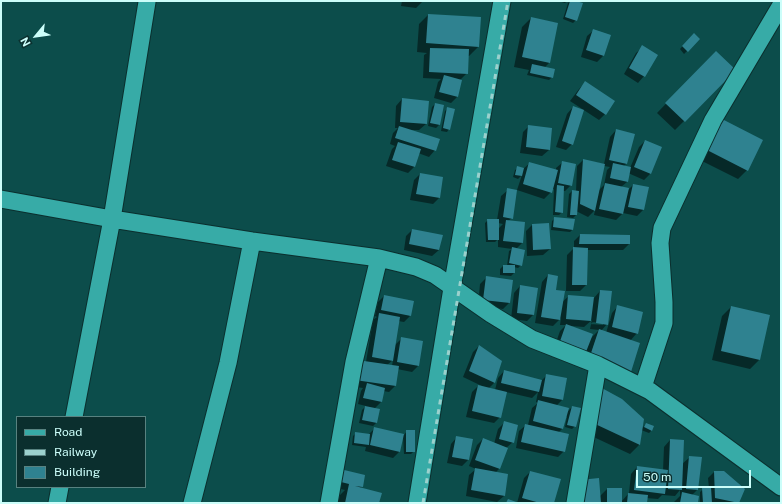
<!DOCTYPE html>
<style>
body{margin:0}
#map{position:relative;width:782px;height:504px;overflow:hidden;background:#0c4d4b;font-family:"Public Sans",sans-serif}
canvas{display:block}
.frame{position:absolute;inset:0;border:2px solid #ccfefa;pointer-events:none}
.legend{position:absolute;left:16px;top:416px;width:130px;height:72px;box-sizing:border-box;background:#0b2f2e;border:1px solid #588280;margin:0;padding:5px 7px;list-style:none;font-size:12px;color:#ccfefa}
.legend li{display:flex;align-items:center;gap:8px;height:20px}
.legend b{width:20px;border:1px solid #588280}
.north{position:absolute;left:16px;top:16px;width:40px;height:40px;-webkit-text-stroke:3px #0b2f2e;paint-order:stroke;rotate:241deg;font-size:11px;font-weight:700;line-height:16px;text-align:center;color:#ccfefa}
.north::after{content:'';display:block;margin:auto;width:14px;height:18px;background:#ccfefa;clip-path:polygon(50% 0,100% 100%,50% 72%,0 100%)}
.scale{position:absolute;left:636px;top:470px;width:115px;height:18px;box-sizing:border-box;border:2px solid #ccfefa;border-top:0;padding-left:5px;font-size:12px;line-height:14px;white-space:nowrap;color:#ccfefa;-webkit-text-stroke:3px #0b2f2e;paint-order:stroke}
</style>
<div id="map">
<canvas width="782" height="504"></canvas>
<div class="frame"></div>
<ul class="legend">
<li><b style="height:5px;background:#37aba7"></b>Road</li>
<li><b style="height:5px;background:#9bd1cd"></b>Railway</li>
<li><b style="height:11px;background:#2f8290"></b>Building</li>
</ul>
<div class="north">N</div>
<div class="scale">50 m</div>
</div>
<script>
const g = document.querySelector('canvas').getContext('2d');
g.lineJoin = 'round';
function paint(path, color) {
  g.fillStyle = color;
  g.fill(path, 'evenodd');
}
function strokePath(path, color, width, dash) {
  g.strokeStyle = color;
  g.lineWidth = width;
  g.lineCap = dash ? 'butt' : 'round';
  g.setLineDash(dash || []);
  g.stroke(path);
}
paint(new Path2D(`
 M402,1H423L416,8L401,6Z
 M448,1H461L460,2Z
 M558,1H567L565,3Z
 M571,1H573L576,20L573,23L563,19L568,3Z
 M428,15L479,46L469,56H467V73L460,80L457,97L451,103L434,98L438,82L441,79L423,78L424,55L427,53L417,52L419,24Z
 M531,18L557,23L549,63L544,68L552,77L549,80L527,75L529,70L514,67L522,27Z
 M594,30L603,56L597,62L581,57L587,36Z
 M694,34L699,39L684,54L680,49Z
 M643,47L644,76L638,83L624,74L636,53Z
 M716,52L735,70L675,130L657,113Z
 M585,83L605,114L599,120L570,101L579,89Z
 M402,99L426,124L419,130H409L435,150L429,157L418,153L414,167L408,173L386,166L392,149L395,146L390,144L393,133L398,128H395L396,106Z
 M435,104L439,125L436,128L428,126L432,107Z
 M573,107L572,144L566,150L556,147L567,114Z
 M448,108L449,129L447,132L441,131L445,111Z
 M529,126L551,129L549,150L542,156L520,153L523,132Z
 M616,130L626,164L624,166L630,168L639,147L645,141L650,174L644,180L628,173L627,182L621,187L627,191L633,185L643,210L637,216L623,213L616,220L594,215L595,210L588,217L576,211V215L573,218L567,217L569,194L572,191L576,192L577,166L583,160L604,164L610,137ZM604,166L610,167L607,170L604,185L598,191Z
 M713,130L747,170L738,179L698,159Z
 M563,162L571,185L565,191H563L562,212L559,215H553L554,189H552L551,192L544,199L517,190L522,175L518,179L513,177L515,170L518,168L523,169L530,163L556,171V168Z
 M420,174L442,178L439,198L433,204L410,200L414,180Z
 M508,190L512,218L508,221L524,223L522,243L516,249L521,265L518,268L514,267V273L511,276L500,275V269L503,266H507L509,251L512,249L498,247V239L495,242H486L485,223L488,220H497L501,196ZM498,223L503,224L498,229Z
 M555,218L573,229L570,232L551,230L552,221Z
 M532,225L550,249L543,255L527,256L526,231Z
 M412,230L439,250L432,256L404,250L406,236Z
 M580,235L629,244L623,250H587L586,285L580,291H566L567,255L574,248V241Z
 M548,275L555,291L562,302L569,296L594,298L600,291L607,324L601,331L606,333L612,313L618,306L637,333L630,341L621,381L580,368L584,356L552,354L560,331L566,325H560L561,318L553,326L535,323L542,282ZM592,320L590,329L599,330L590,339L571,326L584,327ZM591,322L603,323V325L591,324Z
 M487,277L509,303L503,309L478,306L480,284Z
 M520,286L533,315L527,321L511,319L514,293Z
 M384,296L410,316L404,322L398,321L395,345L402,338L418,366L412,372L397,369L395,386L389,392L383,391L381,402L374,409L379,410L376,423L373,426L359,423L362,410L366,406L358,404L361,391L363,388L349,386L366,362L373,320L377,317L375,316L378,302ZM393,360L392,366L387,365Z
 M731,307L769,316L759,360L750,369L712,360L722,316Z
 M479,346L494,383L488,389L495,390L498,378L504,371L541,381L547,375L566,379L562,400L556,406L567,412L572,407L575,426L572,429L565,427L567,417L566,416L563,428L559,432L564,451L558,457L516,448L519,431L526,425H528L532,408L538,403L536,402L538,392L532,398L506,392L500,417L494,423L466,417L472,392L478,386L484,387L463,377L473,352Z
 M622,400L641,429L646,424L652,430L649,433L641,430L639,445L630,454L585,433Z
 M504,423L513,442L506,448L499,469L495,473L504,496L497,502L466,496L469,475L476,469L469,466L477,445L483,439L494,444L498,429Z
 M375,428L404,435L407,431L414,451L411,454H404L403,436L399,452L393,458L365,451L366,447L352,445L353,436L356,433L368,435Z
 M457,437L472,440L468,460L462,466L447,463L451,444Z
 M670,440L682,464L690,457L697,490L692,495L697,503H673L680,496V490L675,496L662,495L658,499L646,498V503H576L600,496L607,489L621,502L629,493L631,474L637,467L663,471L664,447Z
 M530,472L553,503H517L524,478Z
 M714,472L738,502V503H700V492L703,489L709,488L708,478Z
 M334,476L362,487L360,488L378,503H338L340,495L345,490L332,487Z`), '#0007');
paint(new Path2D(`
 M570,1H576L583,3L577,21L565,17Z
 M428,14L481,17L479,47L426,43Z
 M531,17L558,23L550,63L522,57Z
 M593,29L611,35L604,56L586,50Z
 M694,33L700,39L688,52L682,46Z
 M642,45L658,55L645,77L629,68Z
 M430,48L469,49L468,74L429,72Z
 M716,51L736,70L685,122L665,103Z
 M532,64L555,69L553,78L530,73Z
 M444,75L462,80L458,97L439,92Z
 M585,81L615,101L606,115L576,95Z
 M402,98L429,101L427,124L400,122Z
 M435,103L444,105L440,125L430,123Z
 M573,106L584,110L573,145L562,141Z
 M447,107L455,109L450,130L443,128Z
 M722,119L763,140L748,171L707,150Z
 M528,125L552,128L550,150L526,147Z
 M399,126L440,139L436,151L395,138Z
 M616,129L635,134L627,164L609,160Z
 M645,140L662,147L651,174L634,167Z
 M398,142L421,149L415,167L392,160Z
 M583,159L605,164L595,211L580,204Z
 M562,161L576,164L572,186L558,183Z
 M529,162L558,170L552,193L523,184Z
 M613,163L631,167L628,182L610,178Z
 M517,166L524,168L522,176L515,175Z
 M420,173L443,177L440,198L416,194Z
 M605,183L629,188L623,214L599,209Z
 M633,184L649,187L644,210L628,207Z
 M557,185L564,186L563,213L555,212Z
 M507,188L517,190L513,219L503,217Z
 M572,190L579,191L577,215H570Z
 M554,217L575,219L573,230L553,227Z
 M487,219H499V240H488Z
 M506,220L525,222L523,243L503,241Z
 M549,223L551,249L533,250L532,224Z
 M412,229L443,235L439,250L409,244Z
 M580,234L630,235V244H579Z
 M512,247L525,250L522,266L509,263Z
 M573,247L588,248L587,285H572Z
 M503,265H515V273H503Z
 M548,274L558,276L556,290L565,291L560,320L541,317Z
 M486,276L513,280L510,303L483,300Z
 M520,285L538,288L534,315L517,313Z
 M600,290L612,291L608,325L596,323Z
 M384,295L414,301L411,316L381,310Z
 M568,295L594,297L591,321L566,319Z
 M617,305L643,312L638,334L612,327Z
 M731,306L770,315L760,360L721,351Z
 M379,313L400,317L393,361L372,357Z
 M566,324L593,334L584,357L558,347Z
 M599,329L640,343L631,372L589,359Z
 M401,337L423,341L419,366L397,362Z
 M479,345L502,361L495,383L469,371Z
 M357,360L399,366L396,386L355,380Z
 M504,370L542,380L539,392L501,383Z
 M546,374L567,378L563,400L542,396Z
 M367,383L385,388L382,402L363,398Z
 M478,385L507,392L501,418L472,411Z
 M600,387L622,399L644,419L640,445L593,423Z
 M538,400L569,408L563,429L533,421Z
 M365,406L380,409L377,423L362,420Z
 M572,406L581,408L576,427L567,425Z
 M504,421L518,425L514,443L499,439Z
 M646,423L654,426L652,431L644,427Z
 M525,424L569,434L565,452L521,442Z
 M374,427L404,434L400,452L370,445Z
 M406,430H415V452H406Z
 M355,432L370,434L369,445L354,443Z
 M456,436L473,439L469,460L452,457Z
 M483,438L508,448L500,469L475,460Z
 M670,439L684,440L682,490L668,489Z
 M689,456L702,457L698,490L686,489Z
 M637,466L668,470L665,494L634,490Z
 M475,468L508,474L505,496L471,490Z
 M340,469L365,475L363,487L355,486L382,493L379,503H345L349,484L337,481Z
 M530,471L561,479L554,503H540L522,498Z
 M714,471H724L745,489L739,503L715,498Z
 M599,478L601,503H582L580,480Z
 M711,487L712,503H703L702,488Z
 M607,488H622V503H607Z
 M682,492L699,496L698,503H680Z
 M628,493L648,495L647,503H627Z
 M508,499L519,503H506Z`), '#2f8290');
const minor = new Path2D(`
 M1,199L112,219L252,241L379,258L416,267L435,275L491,314L532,339L598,365L650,391L781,487
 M643,387L664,323V302L660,243L662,228L713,120L781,5
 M74,417L112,219L147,2
 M57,503L60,487
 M192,503L228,363L252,241
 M329,503L354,362L379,258
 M417,503L452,288L502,1
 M575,503L598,365`);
strokePath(minor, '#0b2f2e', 19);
strokePath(minor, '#37aba7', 17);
strokePath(new Path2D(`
 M423,503L508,1`), '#9bd1cd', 3, [5, 5]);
</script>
